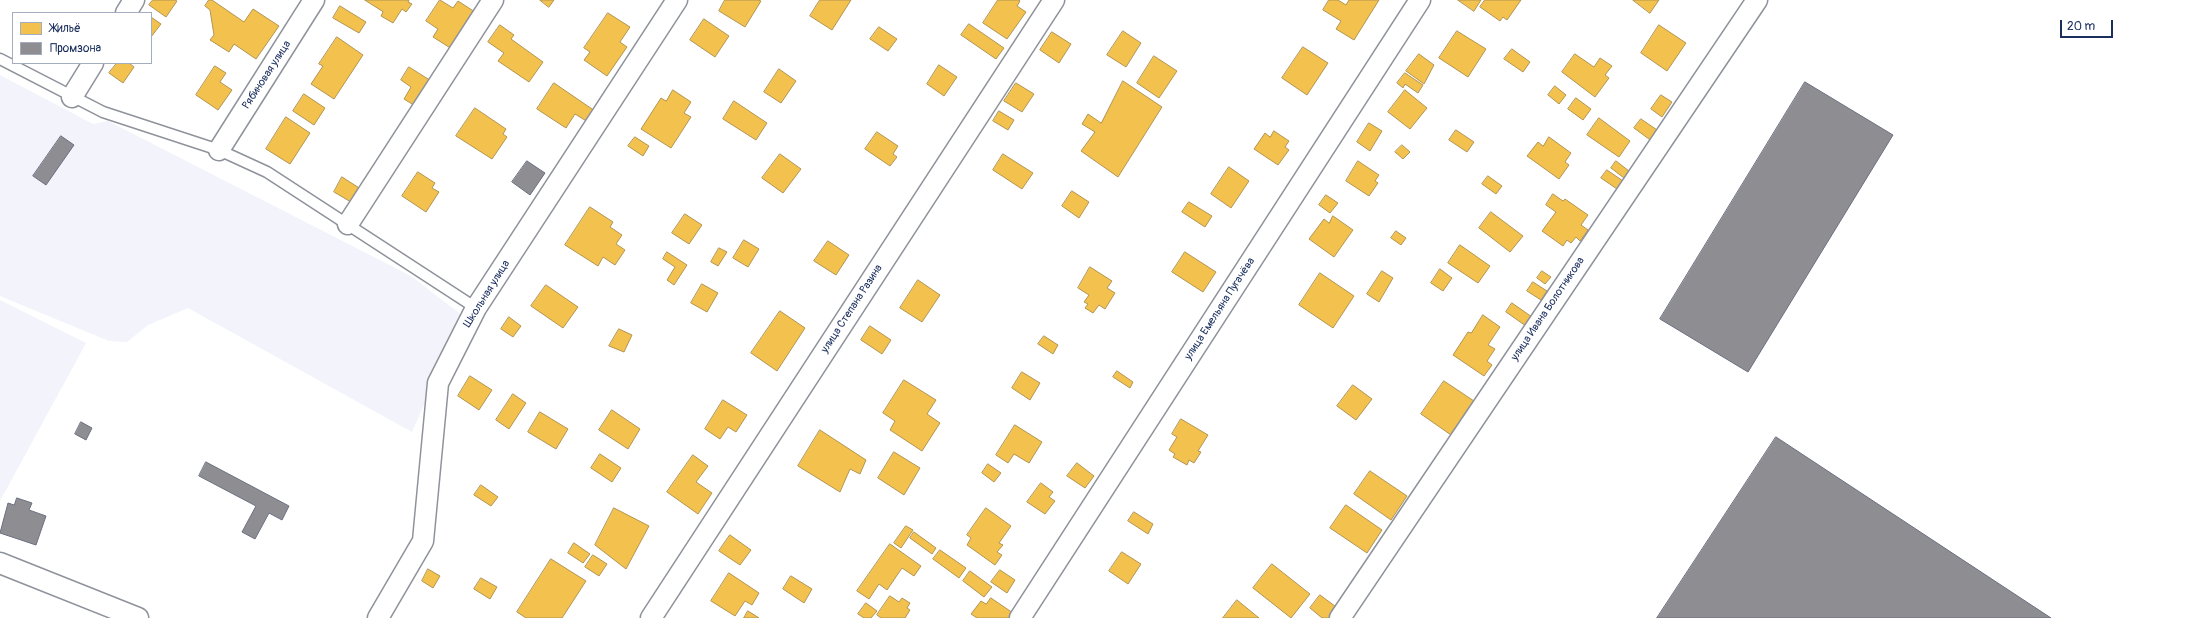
<!DOCTYPE html>
<meta charset="utf-8">
<style>
body{margin:0}
#map{position:relative;width:2202px;height:618px;overflow:hidden;background:#fff;font-family:Pangolin,sans-serif}
canvas{display:block}
.legend{position:absolute;left:12px;top:12px;width:140px;height:52px;box-sizing:border-box;background:#fff;border:1px solid #a4acbf;margin:0;padding:5px 7px;list-style:none;font-size:12px;color:#1b2f5e}
.legend li{display:flex;align-items:center;gap:8px;height:20px}
.legend b{width:20px;border:1px solid #a4acbf}
.scale{position:absolute;left:2060px;top:20px;width:53px;height:18px;box-sizing:border-box;border:2px solid #1b2f5e;border-top:0;padding-left:5px;font-size:12px;line-height:14px;white-space:nowrap;color:#1b2f5e;-webkit-text-stroke:3px #fff;paint-order:stroke}
</style>
<div id="map">
<canvas width="2202" height="618"></canvas>
<ul class="legend">
<li><b style="height:11px;background:#f2c14e"></b>Жильё</li>
<li><b style="height:11px;background:#8d8d92"></b>Промзона</li>
</ul>
<div class="scale">20 m</div>
</div>
<script>
const g = document.querySelector('canvas').getContext('2d');
g.lineJoin = 'round';
function paint(path, color) {
  g.fillStyle = color;
  g.fill(path, 'evenodd');
}
function strokePath(path, color, width, dash) {
  g.strokeStyle = color;
  g.lineWidth = width;
  g.lineCap = dash ? 'butt' : 'round';
  g.setLineDash(dash || []);
  g.stroke(path);
}
function label(font, color, halo, rows, align = 'center') {
  g.font = font + ' Pangolin,sans-serif';
  g.lineWidth = 4;
  g.setLineDash([]);
  g.textBaseline = 'middle';
  g.strokeStyle = halo;
  g.fillStyle = color;
  for (const [text, x, y, turn = 0] of rows) {
    g.save();
    g.translate(x, y);
    g.rotate((+turn || 0) * Math.PI / 180);
    g.textAlign = isNaN(turn) ? turn : align;
    if (halo) g.strokeText(text, 0, 0);
    g.fillText(text, 0, 0);
    g.restore();
  }
}
paint(new Path2D(`
 M0,75L93,124L108,121L411,276L463,316L412,432L188,308L148,325L127,342L109,341L0,296Z
 M0,300L86,343L0,501Z`), '#f2f3fb');
const homes = new Path2D(`
 M153,0H175L177,1L166,17L149,5Z
 M209,0H212L244,22L253,9L279,26L256,59L234,44L229,52L210,40L214,35L210,10L205,6Z
 M365,0H409L408,2L412,4L406,12L402,9L393,23L381,16L383,12Z
 M440,0L453,8L458,1L475,12L452,49L433,37L438,29L426,21Z
 M540,0H554L549,7Z
 M725,0H758L761,1L745,27L719,11Z
 M820,0H851L832,30L810,16Z
 M998,0H1019L1020,1L1017,6L1026,12L1007,39L983,23Z
 M1329,0H1338L1346,5L1349,0H1379L1354,40L1336,29L1341,21L1323,10Z
 M1458,0H1481L1474,11Z
 M1485,0H1521L1507,20L1503,17L1500,21L1480,7Z
 M1633,0H1659L1650,13Z
 M340,6L366,22L359,33L333,18Z
 M608,13L630,27L620,42L627,47L607,76L584,60L590,52L584,48Z
 M151,17L161,24L151,37Z
 M704,19L729,36L715,57L690,40Z
 M969,24L1004,48L996,59L961,35Z
 M500,25L514,35L511,39L543,62L529,82L498,61L504,53L488,42Z
 M1659,25L1686,43L1667,71L1641,53Z
 M879,27L897,39L888,51L870,39Z
 M1123,31L1141,43L1126,67L1107,55Z
 M1457,31L1486,49L1468,77L1439,58Z
 M1052,32L1071,44L1059,63L1040,50Z
 M337,37L363,55L334,99L311,84L323,66L319,64Z
 M1303,47L1328,63L1307,95L1282,78Z
 M1512,49L1530,62L1523,72L1504,59Z
 M1419,54L1434,65L1424,84L1406,71Z
 M1575,54L1594,67L1600,58L1612,66L1605,75L1609,78L1595,97L1562,72Z
 M1154,56L1177,71L1159,98L1137,83Z
 M117,63H129L134,67L123,83L109,73Z
 M939,65L957,77L944,96L927,84Z
 M215,66L226,73L220,82L232,90L218,110L196,95Z
 M409,67L436,84L420,109L404,99L411,87L401,80Z
 M779,69L796,81L781,103L764,92Z
 M1405,73L1423,85L1418,93L1405,84L1403,88L1397,83Z
 M1123,81L1162,107L1118,177L1081,151L1095,132L1082,124L1088,114L1101,123Z
 M554,83L595,111L588,122L575,114L566,128L537,109Z
 M1016,83L1034,94L1022,112L1004,101Z
 M1555,86L1566,95L1559,104L1548,95Z
 M673,90L691,102L684,113L691,117L671,148L641,129L661,98L666,101Z
 M1405,90L1427,108L1410,129L1388,112Z
 M304,94L325,108L314,125L293,111Z
 M1661,95L1672,102L1662,117L1651,109Z
 M1576,98L1591,109L1583,120L1568,109Z
 M734,101L767,123L756,140L723,119Z
 M475,108L506,129L503,134L507,137L492,159L456,136Z
 M999,111L1014,120L1008,130L993,121Z
 M286,117L310,133L290,164L266,149Z
 M1599,118L1630,141L1619,157L1587,135Z
 M1641,119L1660,132L1653,142L1634,128Z
 M1369,123L1382,131L1370,151L1357,142Z
 M1456,130L1474,142L1467,152L1449,140Z
 M1274,131L1289,141L1285,147L1289,150L1278,165L1254,149L1265,133L1270,137Z
 M877,132L898,146L893,154L897,157L890,166L865,149Z
 M635,137L649,146L643,156L628,146Z
 M1549,137L1571,153L1565,162L1569,165L1559,179L1527,156L1538,142L1543,146Z
 M1402,145L1410,152L1403,159L1395,152Z
 M780,154L801,169L783,193L762,178Z
 M1003,154L1033,173L1022,189L993,170Z
 M1358,161L1379,175L1375,181L1378,183L1369,196L1346,181Z
 M1616,161L1629,171L1624,178L1611,168Z
 M1229,167L1249,181L1231,208L1211,194Z
 M1607,170L1623,181L1617,189L1601,178Z
 M418,172L435,183L432,188L439,192L426,212L402,196Z
 M1488,176L1502,186L1496,194L1482,184Z
 M342,177L364,191L356,205L334,192Z
 M1072,191L1089,202L1079,218L1062,206Z
 M1553,194L1563,201L1565,199L1588,215L1581,225L1588,230L1580,241L1576,237L1571,243L1567,240L1563,246L1542,231L1556,212L1546,205Z
 M1326,195L1338,203L1330,213L1319,205Z
 M1189,202L1212,216L1205,227L1182,212Z
 M590,207L613,222L610,227L622,235L616,244L625,250L615,265L603,257L598,266L565,245Z
 M1491,212L1523,236L1510,252L1479,228Z
 M685,214L702,225L689,244L672,233Z
 M1333,216L1353,230L1334,257L1309,239L1324,219L1329,223Z
 M1396,231L1406,238L1401,245L1391,238Z
 M744,240L759,249L748,267L733,258Z
 M828,241L849,255L836,275L814,261Z
 M1460,245L1490,266L1478,283L1448,263Z
 M719,248L727,252L718,266L711,262Z
 M667,252L687,265L674,285L667,280L675,267L663,259Z
 M1185,252L1216,272L1203,292L1172,272Z
 M1090,267L1112,281L1107,288L1115,293L1105,309L1099,305L1093,313L1085,308L1088,304L1084,302L1089,295L1078,288Z
 M1440,269L1452,278L1443,291L1431,283Z
 M1382,271L1393,278L1379,302L1367,294Z
 M1542,271L1551,277L1545,284L1537,278Z
 M1320,273L1354,296L1333,328L1299,305Z
 M918,280L940,295L922,322L900,308Z
 M1533,282L1547,291L1541,300L1527,291Z
 M702,284L718,293L707,312L691,303Z
 M546,285L578,307L563,328L531,306Z
 M1512,303L1532,317L1526,326L1506,312Z
 M780,311L805,328L777,371L751,353Z
 M1483,315L1500,327L1488,345L1495,349L1487,361L1492,365L1484,376L1453,355L1468,332L1471,333Z
 M509,317L521,326L513,337L501,329Z
 M870,326L891,340L882,354L861,340Z
 M619,329L632,335L624,352L609,346Z
 M1044,336L1058,345L1053,354L1038,344Z
 M1117,371L1133,382L1130,388L1113,377Z
 M1022,372L1040,383L1030,400L1012,388Z
 M470,376L492,390L479,410L458,396Z
 M904,380L936,400L927,414L940,423L922,451L890,430L895,421L883,413Z
 M1444,381L1474,401L1463,416L1467,419L1461,428L1457,426L1451,435L1421,414Z
 M1353,385L1372,399L1356,420L1337,406Z
 M513,394L526,403L509,429L496,420Z
 M723,400L747,415L736,432L728,427L720,439L705,429Z
 M612,410L640,429L628,449L599,430Z
 M540,412L568,429L556,449L528,432Z
 M1181,419L1208,435L1198,451L1201,452L1194,463L1189,460L1187,465L1173,457L1175,454L1169,450L1177,437L1172,434Z
 M1015,425L1042,442L1029,463L1014,454L1008,463L996,455Z
 M820,430L866,460L860,474L850,469L840,492L798,466Z
 M894,452L920,468L904,495L878,478Z
 M600,454L621,468L612,482L591,468Z
 M693,455L708,466L696,482L712,493L698,514L667,492Z
 M1077,463L1094,476L1085,488L1067,476Z
 M988,464L1001,473L994,482L982,473Z
 M1370,471L1407,496L1391,520L1354,494Z
 M1041,483L1053,492L1049,497L1055,501L1045,514L1027,502Z
 M481,485L498,497L491,506L474,495Z
 M1346,505L1382,530L1367,553L1330,528Z
 M614,508L649,526L626,569L595,545Z
 M986,508L1011,526L999,543L1003,545L997,552L1002,555L995,565L967,545L971,538L967,535Z
 M1134,512L1153,524L1148,534L1128,521Z
 M906,526L913,530L901,548L894,543Z
 M914,532L936,548L932,554L910,538Z
 M730,535L751,550L740,565L719,551Z
 M574,543L590,554L583,563L568,553Z
 M890,544L921,566L914,576L902,568L887,590L879,584L869,599L857,591Z
 M940,550L966,568L959,578L933,559Z
 M1122,552L1141,564L1128,584L1109,571Z
 M593,555L607,564L599,576L585,567Z
 M551,559L586,581L562,618H526L517,612Z
 M1272,564L1310,594L1291,618L1253,588Z
 M428,569L440,576L433,588L422,581Z
 M1000,570L1015,580L1007,593L991,582Z
 M970,571L992,587L984,597L963,581Z
 M729,573L759,593L752,605L745,601L735,616L711,601Z
 M791,576L812,589L804,603L783,589Z
 M481,578L497,587L490,599L474,589Z
 M1320,595L1339,609L1332,618H1322L1310,608Z
 M890,596L899,602L902,598L910,603L907,608L910,610L905,618H881L877,615Z
 M991,598L1013,613L1010,618H977L971,614L981,601L986,604Z
 M1237,600L1259,618H1223Z
 M866,603L877,611L871,618H864L858,614Z
 M748,611L759,618H744Z`);
paint(homes, '#f2c14e');
strokePath(homes, '#b29553', 1);
const industry = new Path2D(`
 M1805,82L1893,135L1748,372L1660,319Z
 M61,136L74,145L46,185L33,176Z
 M527,161L545,173L530,195L512,182Z
 M81,422L92,428L86,440L75,434Z
 M1776,437L2051,618H1657Z
 M206,462L289,506L282,520L269,513L255,539L242,532L256,506L199,476Z
 M17,498L32,503L29,510L46,516L36,545L0,533L8,503L14,505Z`);
paint(industry, '#8d8d92');
strokePath(industry, '#6b7182', 1);
const service = new Path2D(`
 M0,59L103,112L219,150L267,172L476,308`);
const minor = new Path2D(`
 M126,13L134,0
 M72,97L93,63
 M219,150L314,0
 M348,224L493,0
 M0,563L138,618
 M378,618L423,541L438,383L476,308L677,0
 M651,618L1054,0
 M1020,618L1420,0
 M1340,618L1757,0`);
strokePath(service, '#8e929a', 13);
strokePath(minor, '#8e929a', 23);
strokePath(service, '#fff', 10);
strokePath(minor, '#fff', 20);
label('11px', '#1b2f5e', '#fff', [
 ["Рябиновая улица",267,75,-57],
 ["Школьная улица",487,294,-58],
 ["улица Степана Разина",852,309,-57],
 ["улица Емельяна Пугачёва",1220,309,-57],
 ["улица Ивана Болотникова",1548,309,-56]
]);
</script>
